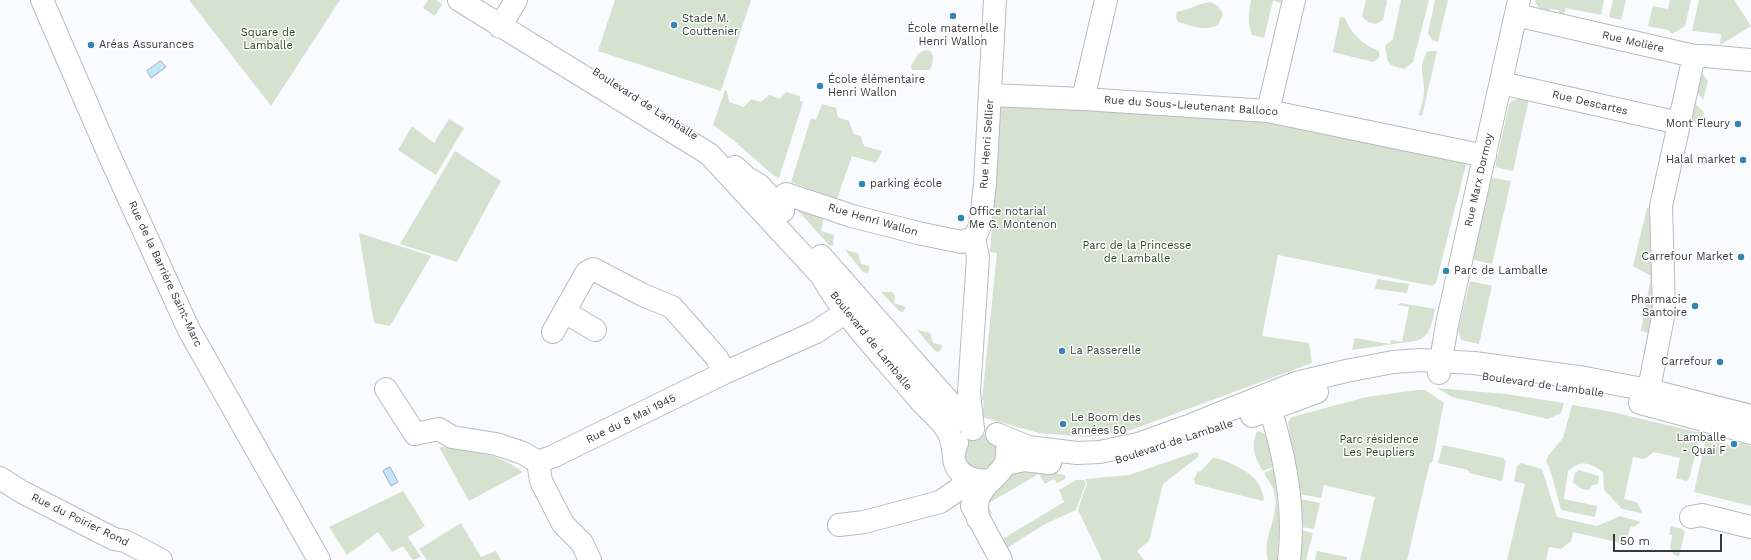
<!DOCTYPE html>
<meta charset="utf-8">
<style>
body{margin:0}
#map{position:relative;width:1751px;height:560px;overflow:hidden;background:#fafbfe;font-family:"Work Sans",sans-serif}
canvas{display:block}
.scale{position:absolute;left:1613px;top:534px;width:109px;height:18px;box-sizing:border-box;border:2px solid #38393a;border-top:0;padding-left:5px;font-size:12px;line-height:14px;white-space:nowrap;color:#38393a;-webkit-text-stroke:3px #fff;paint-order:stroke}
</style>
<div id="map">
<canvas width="1751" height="560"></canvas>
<div class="scale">50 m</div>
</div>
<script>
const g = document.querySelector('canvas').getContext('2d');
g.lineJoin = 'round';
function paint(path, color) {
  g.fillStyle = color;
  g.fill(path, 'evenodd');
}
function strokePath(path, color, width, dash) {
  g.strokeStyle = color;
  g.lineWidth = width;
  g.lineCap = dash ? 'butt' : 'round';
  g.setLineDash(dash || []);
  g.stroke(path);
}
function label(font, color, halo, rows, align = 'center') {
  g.font = font + ' "Work Sans",sans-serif';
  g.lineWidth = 3;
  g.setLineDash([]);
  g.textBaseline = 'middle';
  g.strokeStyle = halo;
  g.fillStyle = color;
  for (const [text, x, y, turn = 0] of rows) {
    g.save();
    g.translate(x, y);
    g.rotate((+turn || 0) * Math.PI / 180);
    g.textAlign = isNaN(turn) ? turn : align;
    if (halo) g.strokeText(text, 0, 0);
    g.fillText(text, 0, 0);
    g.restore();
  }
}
paint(new Path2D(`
 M189,0H340L271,106Z
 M428,0H436L442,4L435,16L423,8Z
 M615,0H751L721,91L598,51Z
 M1251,0H1283L1282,3L1273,1L1264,38L1252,35C1247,24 1249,12 1251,0Z
 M1366,0H1386L1387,2L1383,20L1376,24L1368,22L1362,16Z
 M1401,0H1429L1413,62L1404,69C1386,65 1388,63 1385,46L1393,39Z
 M1435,0H1448L1438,42L1432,40L1428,33Z
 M1535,0H1604L1601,15L1566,8L1563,18L1558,17L1559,10L1550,9L1549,13C1541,11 1537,8 1535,0Z
 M1613,0H1626L1621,20L1609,17Z
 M1670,0H1691L1685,26L1672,34L1668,30L1648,26L1653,6L1668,9Z
 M1699,0H1734L1751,26L1720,45L1721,34L1692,31Z
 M1210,2L1218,6L1223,14L1218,25C1205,32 1192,26 1178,22L1176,17L1177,12C1187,10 1201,3 1210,2Z
 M1340,17L1345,18C1351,34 1363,45 1379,51C1380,57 1379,59 1373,62L1333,52Z
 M925,50L930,51L933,56L932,66L929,70H912L911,66L918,54Z
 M1431,51H1437L1422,116L1419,115C1421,107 1424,98 1424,90C1424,74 1418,67 1427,52Z
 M1701,72L1708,81L1703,100L1695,88Z
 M725,90L727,91L729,102L744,107L751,99L761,102L769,95L780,99L786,92L800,96V101L803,102L779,178L773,175L732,139L713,125Z
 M1522,97L1529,99L1513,171L1495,167L1509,105L1512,101Z
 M1692,101L1704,112L1701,124L1688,121Z
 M822,104L836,108L838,117L849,121L854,134L861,136L864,146L882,151L876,163L852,156L837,199L791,182L811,118L816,120Z
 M1001,104L1286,123L1467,161L1436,283L1432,286L1278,255L1262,336L1309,343L1312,363L1131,430L1087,437L1039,433L982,417L984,401L982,400L997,253L990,252Z
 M449,119L464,128L436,175L398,150L412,126L434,143Z
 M455,151L501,181L457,262L400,244Z
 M1494,178L1511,181L1492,264L1474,260L1473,257L1491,179Z
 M1650,207L1655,300L1650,331L1648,333L1641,331L1651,276L1633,266L1647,208Z
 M799,209L824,215L821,231L834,235L833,246L829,245L798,211Z
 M359,233L431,256L390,326L374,323Z
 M845,250L858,253L861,264L870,266L868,273L863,272Z
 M1377,279L1409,284L1407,293L1375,289Z
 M1470,281L1492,286L1479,344L1461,340L1458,330Z
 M881,292H892L895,296L894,303L906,307L903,312L899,311Z
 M1401,303L1435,309C1432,323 1430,338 1415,341L1352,350L1355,338L1390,344L1391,340L1402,342L1409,307L1398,305Z
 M917,330L930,333L933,343L942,345L941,350L937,352L935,351Z
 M1437,388L1506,394L1564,403L1561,413L1548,419L1452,397Z
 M1417,390H1425L1444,403C1439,423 1437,443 1432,463L1430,462L1407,560H1360L1375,497L1324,485L1321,498L1299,494L1288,422L1292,417L1366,397Z
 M1572,405L1612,412L1701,433L1689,479L1686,481L1676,478L1680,458L1654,452L1644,459L1633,457L1624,499L1636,502L1642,511L1641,513L1622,509L1604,490L1603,472C1589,463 1582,459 1568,471L1564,499L1597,506L1595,517L1561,510L1549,466L1546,462L1548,456L1563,438Z
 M1260,431L1267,436L1273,467L1263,471C1255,459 1250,446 1257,432Z
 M980,434L987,435L998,444L995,469L972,473L960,451L967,439Z
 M1707,434L1719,437L1718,442L1738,447L1739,442L1751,446V506L1694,492Z
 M1443,445L1503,458L1506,462L1502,481L1469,473L1468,470L1438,463Z
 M439,447C469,448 499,454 523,472L469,501Z
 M1196,452L1199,454L1198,457L1163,484L1149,541L1137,551L1144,560H1102L1078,510L1087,483L1085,479L1129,475Z
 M1213,458C1223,458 1248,471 1255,479C1260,485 1262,491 1264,498L1263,501L1195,484L1194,479L1198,471L1200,472Z
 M1521,463L1542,469L1557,517L1597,526L1620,516L1641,522L1634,527L1631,526L1625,544L1573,532L1571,541L1561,549L1549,547L1546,560H1507L1525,484L1514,481L1517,466Z
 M1030,468L1065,475V479L1057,483L1054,479L1045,484L1039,474L987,504L992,513L986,517L983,505L1010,474Z
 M1274,468L1280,528L1277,560H1268C1261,539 1281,515 1274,492C1273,486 1267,479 1264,473Z
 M1579,470L1599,476L1598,484L1592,485L1589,490C1582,490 1578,487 1573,482L1575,473Z
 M1076,480H1084L1086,483L1076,510L1045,524L1007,548L1001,540L1064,502L1059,490Z
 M403,491L425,526L408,537L421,557L413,560L403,546L392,552L378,532L347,555L329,527Z
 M1300,499L1320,503L1314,529L1301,527Z
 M461,523L481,557L496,551L501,560H427L419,549Z
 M1671,526L1682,529L1685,532L1679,556L1674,555L1670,547L1672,535L1669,534Z
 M1300,530L1313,533L1306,560H1299Z
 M1317,551L1347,557V560H1315Z`), '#d6e2d0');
const water = new Path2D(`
 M161,61L166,67L151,78L147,71Z
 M390,467L398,482L391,486L383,471Z`);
paint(water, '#c3e6fa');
strokePath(water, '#99b2c0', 1);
const minor = new Path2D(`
 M459,0L709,154L821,275C847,320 885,359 918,398C927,409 940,418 947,430C952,438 953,447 954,456
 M1516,15L1694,56H1705L1751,60
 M500,27L516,0
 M1501,83L1679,123
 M990,95L1083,99L1268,111L1485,156
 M1083,99L1106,0
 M1268,111L1294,0
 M735,167L747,178L759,185L783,211
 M765,211L786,194L852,216L918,233L961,242L974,238
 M821,256L973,429
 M565,312L595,330
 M553,332L586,273L593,269L643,295L672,307L717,358L724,373
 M1439,373L1447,324L1519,0
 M386,389L415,434L439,429L452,437L496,444L523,453L538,462L541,481L563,524L582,543L590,560
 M1266,395C1283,448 1296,504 1289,560
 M1640,403L1751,433
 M1646,404L1664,312L1661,206L1694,56
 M1252,416L1317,392
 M973,429L969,392L978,257L974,238L980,226L985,184L995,0
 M997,434L1028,447L1077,453L1100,452L1138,444L1191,425L1296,383L1346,371L1393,362L1420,360L1474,363L1585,378L1648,390L1751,416
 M957,443C945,468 969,486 993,479
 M538,462L554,456L724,373L816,332L846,312
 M1006,464L1024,460L1050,463
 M0,478L22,492L114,539L125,541L161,560
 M972,506L1001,560
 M1691,517L1702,515L1751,527
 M978,519C977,512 976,504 979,497C986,478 1010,473 1007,450
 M839,525L864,522L940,502L959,489L967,477`);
const major = new Path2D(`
 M42,0L110,157L189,330L319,560`);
strokePath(minor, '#babbbe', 24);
strokePath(major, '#babbbe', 24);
strokePath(minor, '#fff', 22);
strokePath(major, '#fff', 22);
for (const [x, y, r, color] of [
 [953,16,4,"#3584b6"],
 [674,25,4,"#3584b6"],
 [91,45,4,"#3584b6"],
 [820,86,4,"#3584b6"],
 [1738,124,4,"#3584b6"],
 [1743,160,4,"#3584b6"],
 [862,184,4,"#3584b6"],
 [961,218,4,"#3584b6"],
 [1741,257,4,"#3584b6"],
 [1446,271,4,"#3584b6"],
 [1695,306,4,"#3584b6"],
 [1062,351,4,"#3584b6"],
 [1720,362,4,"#3584b6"],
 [1063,424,4,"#3584b6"],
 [1734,444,4,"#3584b6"]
]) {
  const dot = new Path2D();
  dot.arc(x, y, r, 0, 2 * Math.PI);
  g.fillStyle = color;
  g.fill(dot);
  strokePath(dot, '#fff', 1.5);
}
label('11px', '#38393a', '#fff', [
 ["Stade M.",682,19],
 ["Couttenier",682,32],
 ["École maternelle",953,29,"center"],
 ["Henri Wallon",953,42,"center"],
 ["Aréas Assurances",99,45],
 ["École élémentaire",828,80],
 ["Henri Wallon",828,93],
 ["Mont Fleury",1730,124,"right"],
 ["Halal market",1735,160,"right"],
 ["parking école",870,184],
 ["Office notarial",969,212],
 ["Me G. Montenon",969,225],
 ["Carrefour Market",1733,257,"right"],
 ["Parc de Lamballe",1454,271],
 ["Pharmacie",1687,300,"right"],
 ["Santoire",1687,313,"right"],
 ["La Passerelle",1070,351],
 ["Carrefour",1712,362,"right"],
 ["Le Boom des",1071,418],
 ["années 50",1071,431],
 ["Lamballe",1726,438,"right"],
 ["- Quai F",1726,451,"right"]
], 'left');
label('11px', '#2a451a', '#fff', [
 ["Square de",268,33],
 ["Lamballe",268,46],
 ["Parc de la Princesse",1137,246],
 ["de Lamballe",1137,259],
 ["Parc résidence",1379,440],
 ["Les Peupliers",1379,453]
]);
label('11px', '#38393a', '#fff', [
 ["Rue Molière",1633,42,13],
 ["Rue Descartes",1590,103,13],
 ["Boulevard de Lamballe",645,104,33],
 ["Rue du Sous-Lieutenant Balloco",1191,106,4],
 ["Rue Henri Sellier",987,144,-86],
 ["Rue Marx Dormoy",1479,180,-77],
 ["Rue Henri Wallon",873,220,16],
 ["Rue de la Barrière Saint-Marc",165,274,65],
 ["Boulevard de Lamballe",871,341,51],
 ["Boulevard de Lamballe",1543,385,8],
 ["Rue du 8 Mai 1945",631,419,-26],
 ["Boulevard de Lamballe",1174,442,-18],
 ["Rue du Poirier Rond",80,520,26]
]);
</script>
